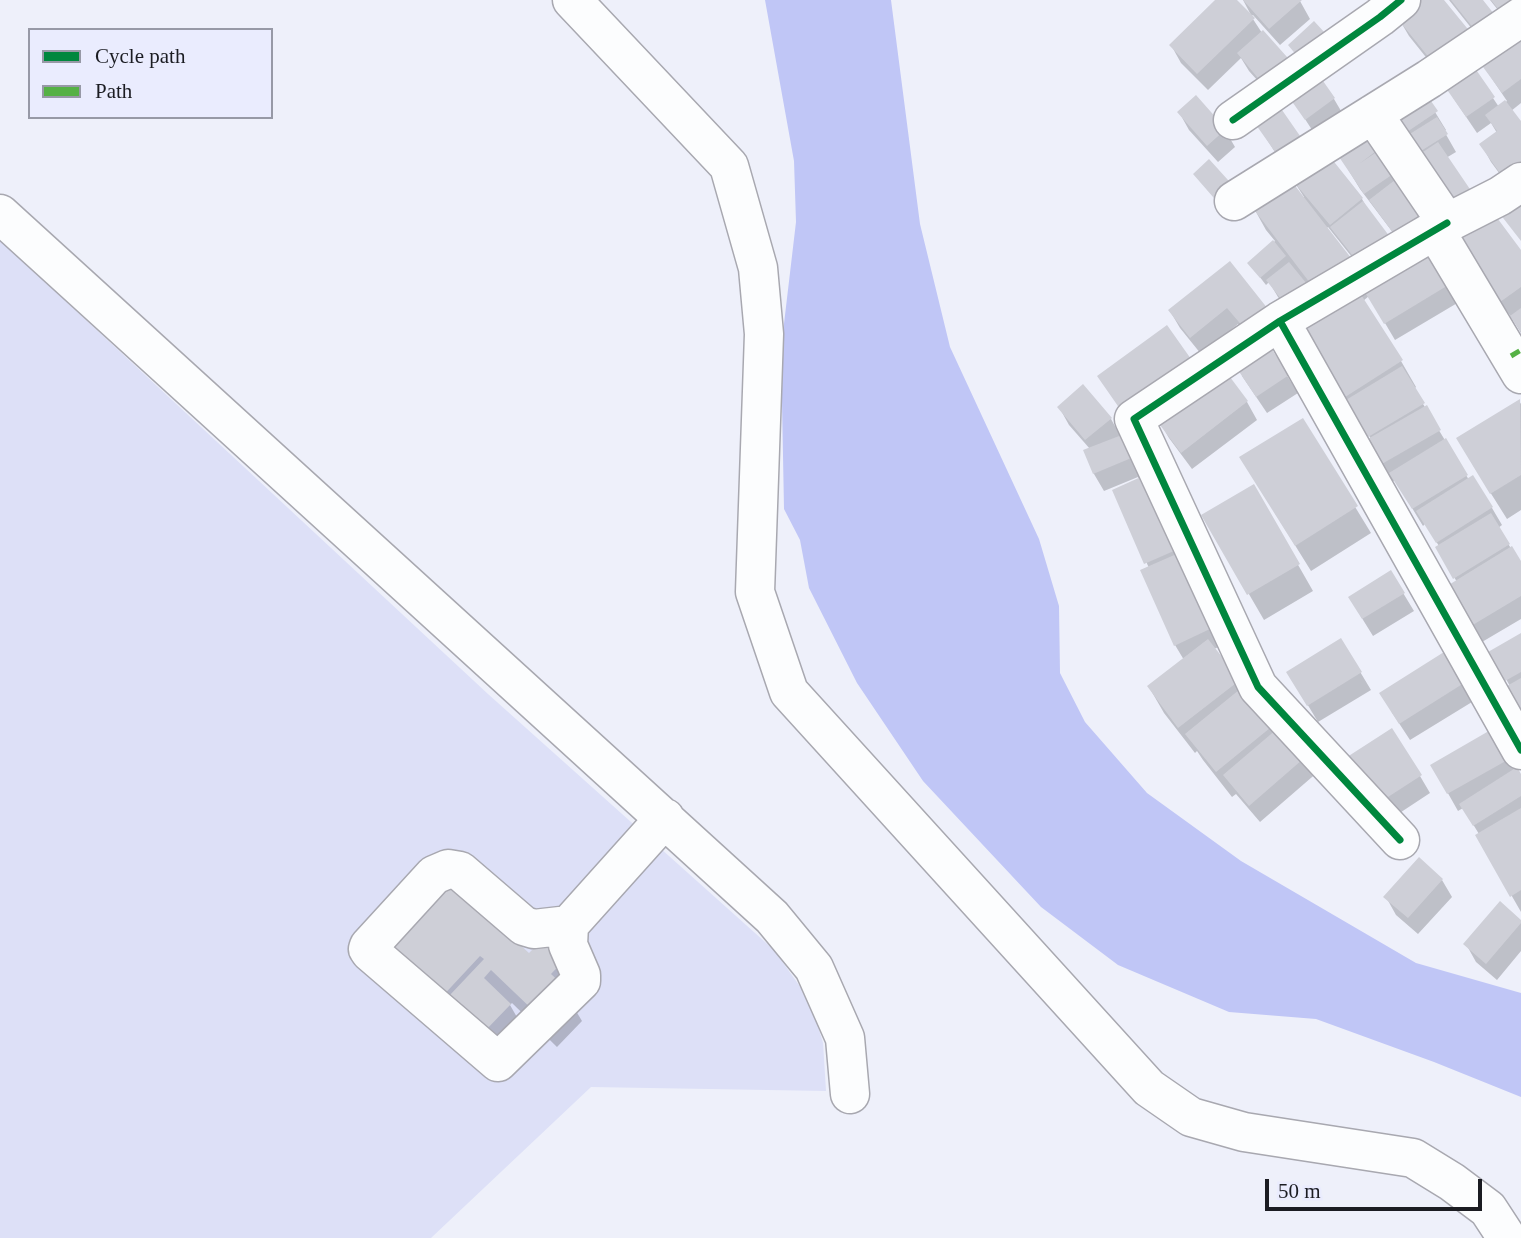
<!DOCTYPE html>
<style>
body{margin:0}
#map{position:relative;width:1521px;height:1238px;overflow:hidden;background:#eef0fa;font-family:"Times New Roman",serif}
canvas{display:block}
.legend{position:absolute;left:28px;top:28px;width:245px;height:91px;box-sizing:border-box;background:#eaecfe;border:2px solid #9799a6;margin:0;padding:9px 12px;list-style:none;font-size:21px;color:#1b1c22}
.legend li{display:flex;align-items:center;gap:14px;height:35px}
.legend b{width:35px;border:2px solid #9799a6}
.scale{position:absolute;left:1265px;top:1179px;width:217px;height:32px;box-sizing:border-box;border:4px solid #1b1c22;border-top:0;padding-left:9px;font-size:21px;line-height:24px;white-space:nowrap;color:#1b1c22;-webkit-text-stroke:5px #eaecfe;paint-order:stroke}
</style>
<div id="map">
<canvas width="1521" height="1238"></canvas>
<ul class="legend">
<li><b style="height:9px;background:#00873e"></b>Cycle path</li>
<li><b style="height:9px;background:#55b145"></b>Path</li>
</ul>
<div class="scale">50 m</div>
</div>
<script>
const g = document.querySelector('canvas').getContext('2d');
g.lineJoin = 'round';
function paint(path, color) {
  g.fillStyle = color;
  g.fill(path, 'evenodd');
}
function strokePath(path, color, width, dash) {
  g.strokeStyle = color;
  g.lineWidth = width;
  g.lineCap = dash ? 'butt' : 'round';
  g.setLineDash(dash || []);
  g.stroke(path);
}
paint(new Path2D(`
 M0,240L488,694L774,950L811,1002L823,1043L826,1091L591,1087L431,1238H0Z`), '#dde0f7');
paint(new Path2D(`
 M765,0H891L920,224L950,347L1039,539L1059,606L1060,673L1085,722L1147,793L1241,861L1416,963L1521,993V1097L1434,1062L1316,1019L1229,1012L1118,965L1041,907L923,781L857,683L809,588L800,540L784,509L781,349L796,222L794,161Z`), '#c0c6f6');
paint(new Path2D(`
 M1218,0H1235L1251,15L1243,0H1299L1300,1L1310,19L1280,45L1253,15L1251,16L1262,33L1293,67L1334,99L1344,116L1316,136L1290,96L1278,107L1306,147L1362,199L1371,215L1375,286L1328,227L1326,229L1356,268L1371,293L1431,256L1459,302L1395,340L1369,296L1363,301L1401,361L1416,387L1414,389L1469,480L1473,478L1492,508L1502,525L1498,528L1521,564V619L1482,642L1449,587L1457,582L1437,548L1439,546L1425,524L1423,526L1395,480L1392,482L1368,440L1371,439L1361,422L1358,424L1302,328L1278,297L1269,282L1266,285L1249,263L1275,241L1266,230L1251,203L1304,197L1251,115L1274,99L1249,71L1241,58L1208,90L1181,63L1171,45Z
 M1422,0H1442L1475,40L1488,49L1449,0H1481L1496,20L1514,30L1490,0H1518L1513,34L1521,45V103L1511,111L1521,124L1516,196L1491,162L1481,144L1497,133L1491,123L1477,133L1454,99L1445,81L1409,36L1399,19ZM1480,61L1507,101L1499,107L1472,67Z
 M1424,94L1446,130L1444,131L1456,152L1446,158L1477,202L1521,253V333L1512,318L1466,256L1394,138Z
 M1179,112L1225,130L1235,147L1218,162L1189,130Z
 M1388,146L1432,205L1406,250L1360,189L1335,148Z
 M1229,264L1263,338L1298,393L1267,413L1242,376L1254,344L1238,324L1201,354L1180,328L1170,311Z
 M1223,372L1247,402L1257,420L1192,469L1169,438L1159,421Z
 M1519,401L1521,404V510L1507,519L1473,465Z
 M1059,407L1111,419L1121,437L1221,646L1214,649L1319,771L1260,822L1236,794L1232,797L1203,760L1197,751L1195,753L1164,713L1149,687L1184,660L1175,645L1149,568L1114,491L1139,480L1138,477L1104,491L1094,474L1085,451L1090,449L1069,425Z
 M1302,420L1371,533L1311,571L1257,484Z
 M1253,486L1313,591L1264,620L1203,515Z
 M1391,573L1414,611L1373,636L1360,615Z
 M1521,635V706L1491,652Z
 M1341,640L1371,690L1318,722L1288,672Z
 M1444,654L1472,702L1410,740L1391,711Z
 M1493,730L1521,777V912L1477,835L1479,834L1463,808L1458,811L1432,765Z
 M1420,776L1430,793L1386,822L1357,777Z
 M1442,880L1452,897L1418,934L1396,915L1386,897Z
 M1521,922V951L1497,980L1476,962L1466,944Z
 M388,955L529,956L565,959L573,1006L582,1021L557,1047L512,1003L510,1005L530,1040L505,1065Z`), '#0003');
paint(new Path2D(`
 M1215,0H1237L1255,18L1197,74L1169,45Z
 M1243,0H1302L1269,29Z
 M1419,0H1444L1476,39L1439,70L1397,18Z
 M1451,0H1483L1498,19L1478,34Z
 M1491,0H1521L1504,16Z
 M1314,21L1325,33L1298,57L1288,45Z
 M1512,29L1521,42V79L1502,93L1475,56Z
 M1263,30L1295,66L1268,90L1237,53Z
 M1470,61L1495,97L1466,117L1441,81Z
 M1316,71L1335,98L1305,120L1286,93Z
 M1424,91L1438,111L1395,140L1382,120Z
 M1196,95L1226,129L1207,146L1177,112Z
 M1273,97L1307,146L1283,163L1249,115Z
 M1505,100L1521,121V168L1505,180L1479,144L1497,131L1485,115Z
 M1437,117L1448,134L1408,159L1397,142Z
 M1371,120L1388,142L1359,164L1390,143L1406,165L1364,194L1333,148Z
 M1438,142L1478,201L1452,219L1411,160Z
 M1327,153L1363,198L1330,225L1293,181Z
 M1209,159L1237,190L1220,205L1193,174Z
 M1408,170L1434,204L1394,234L1369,200Z
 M1286,174L1358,267L1320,296L1249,203Z
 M1521,198V241L1500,214Z
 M1363,201L1396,245L1364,270L1330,227Z
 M1492,211L1521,250V287L1500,302L1454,238Z
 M1273,240L1286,256L1260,278L1247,263Z
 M1432,254L1450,284L1384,324L1366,294Z
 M1230,261L1268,309L1244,328L1227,308L1190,338L1168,310Z
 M1289,262L1315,294L1292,313L1266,280Z
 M1358,290L1403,360L1342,399L1298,329Z
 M1521,308V332L1510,316Z
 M1167,325L1191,359L1120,409L1097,376Z
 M1263,336L1289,375L1256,397L1230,358Z
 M1402,366L1425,403L1368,437L1346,400Z
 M1224,369L1248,401L1181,453L1157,421Z
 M1083,384L1112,418L1085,440L1057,407Z
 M1520,399L1521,475L1490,494L1456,438Z
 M1427,405L1441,430L1380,465L1366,440Z
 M1303,418L1358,506L1295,546L1239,457Z
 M1127,433L1136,456L1093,474L1083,450Z
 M1446,438L1468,475L1412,509L1389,473Z
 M1473,475L1493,507L1436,543L1416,511Z
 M1143,476L1176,550L1144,564L1112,490Z
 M1254,484L1300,564L1247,595L1201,515Z
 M1491,513L1510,544L1453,579L1435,547Z
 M1512,546L1521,561V596L1471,626L1447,586Z
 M1179,553L1212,628L1174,646L1140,570Z
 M1391,570L1405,593L1362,619L1348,597Z
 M1521,633V672L1505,681L1488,652Z
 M1341,638L1362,672L1307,706L1286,672Z
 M1208,639L1240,680L1178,728L1147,686Z
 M1444,652L1464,683L1399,724L1379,693Z
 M1521,678V710L1507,686Z
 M1250,681L1281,719L1216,772L1185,734Z
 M1284,723L1310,753L1249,806L1223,775Z
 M1392,728L1422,775L1374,806L1344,759Z
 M1494,728L1511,758L1447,794L1430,765Z
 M1517,767L1521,774V796L1473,826L1459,804Z
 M1521,808V890L1510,897L1475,835Z
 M1419,857L1443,879L1408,918L1383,897Z
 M452,883L529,953L544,938L566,958L551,974L564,986L537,1014L491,970L484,978L511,1004L484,1032L449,996L484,959L480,956L438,1001L385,954Z
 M1500,901L1521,920V923L1486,964L1463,944Z`), '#cecfd7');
const minor = new Path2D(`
 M572,0L729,166L758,268L764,334L755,592L789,692L1149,1088L1191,1117L1244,1132L1413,1158L1452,1182L1488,1209L1507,1238
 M1373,114L1447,223L1500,196L1521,182
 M1233,120L1380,17L1401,0
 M1234,201L1429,79L1521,17
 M0,214L772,917L814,968L845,1038L850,1094
 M1435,230L1521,374
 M1280,321L1521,750
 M1400,840L1258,687L1134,419L1280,321L1447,223
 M569,925L534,929L524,926L460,871L448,869L434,875L369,946L368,949L370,952L498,1062L581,981V975L568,945L569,925L665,818`);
strokePath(minor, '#a8a8b0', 41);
strokePath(minor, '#fcfdfe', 38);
strokePath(new Path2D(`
 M1511,356L1521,350`), '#55b145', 5, [10, 5]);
strokePath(new Path2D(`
 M1233,120L1380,17L1401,0
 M1280,321L1521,750
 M1400,840L1258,687L1134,419L1280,321L1447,223`), '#00873e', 7);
</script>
